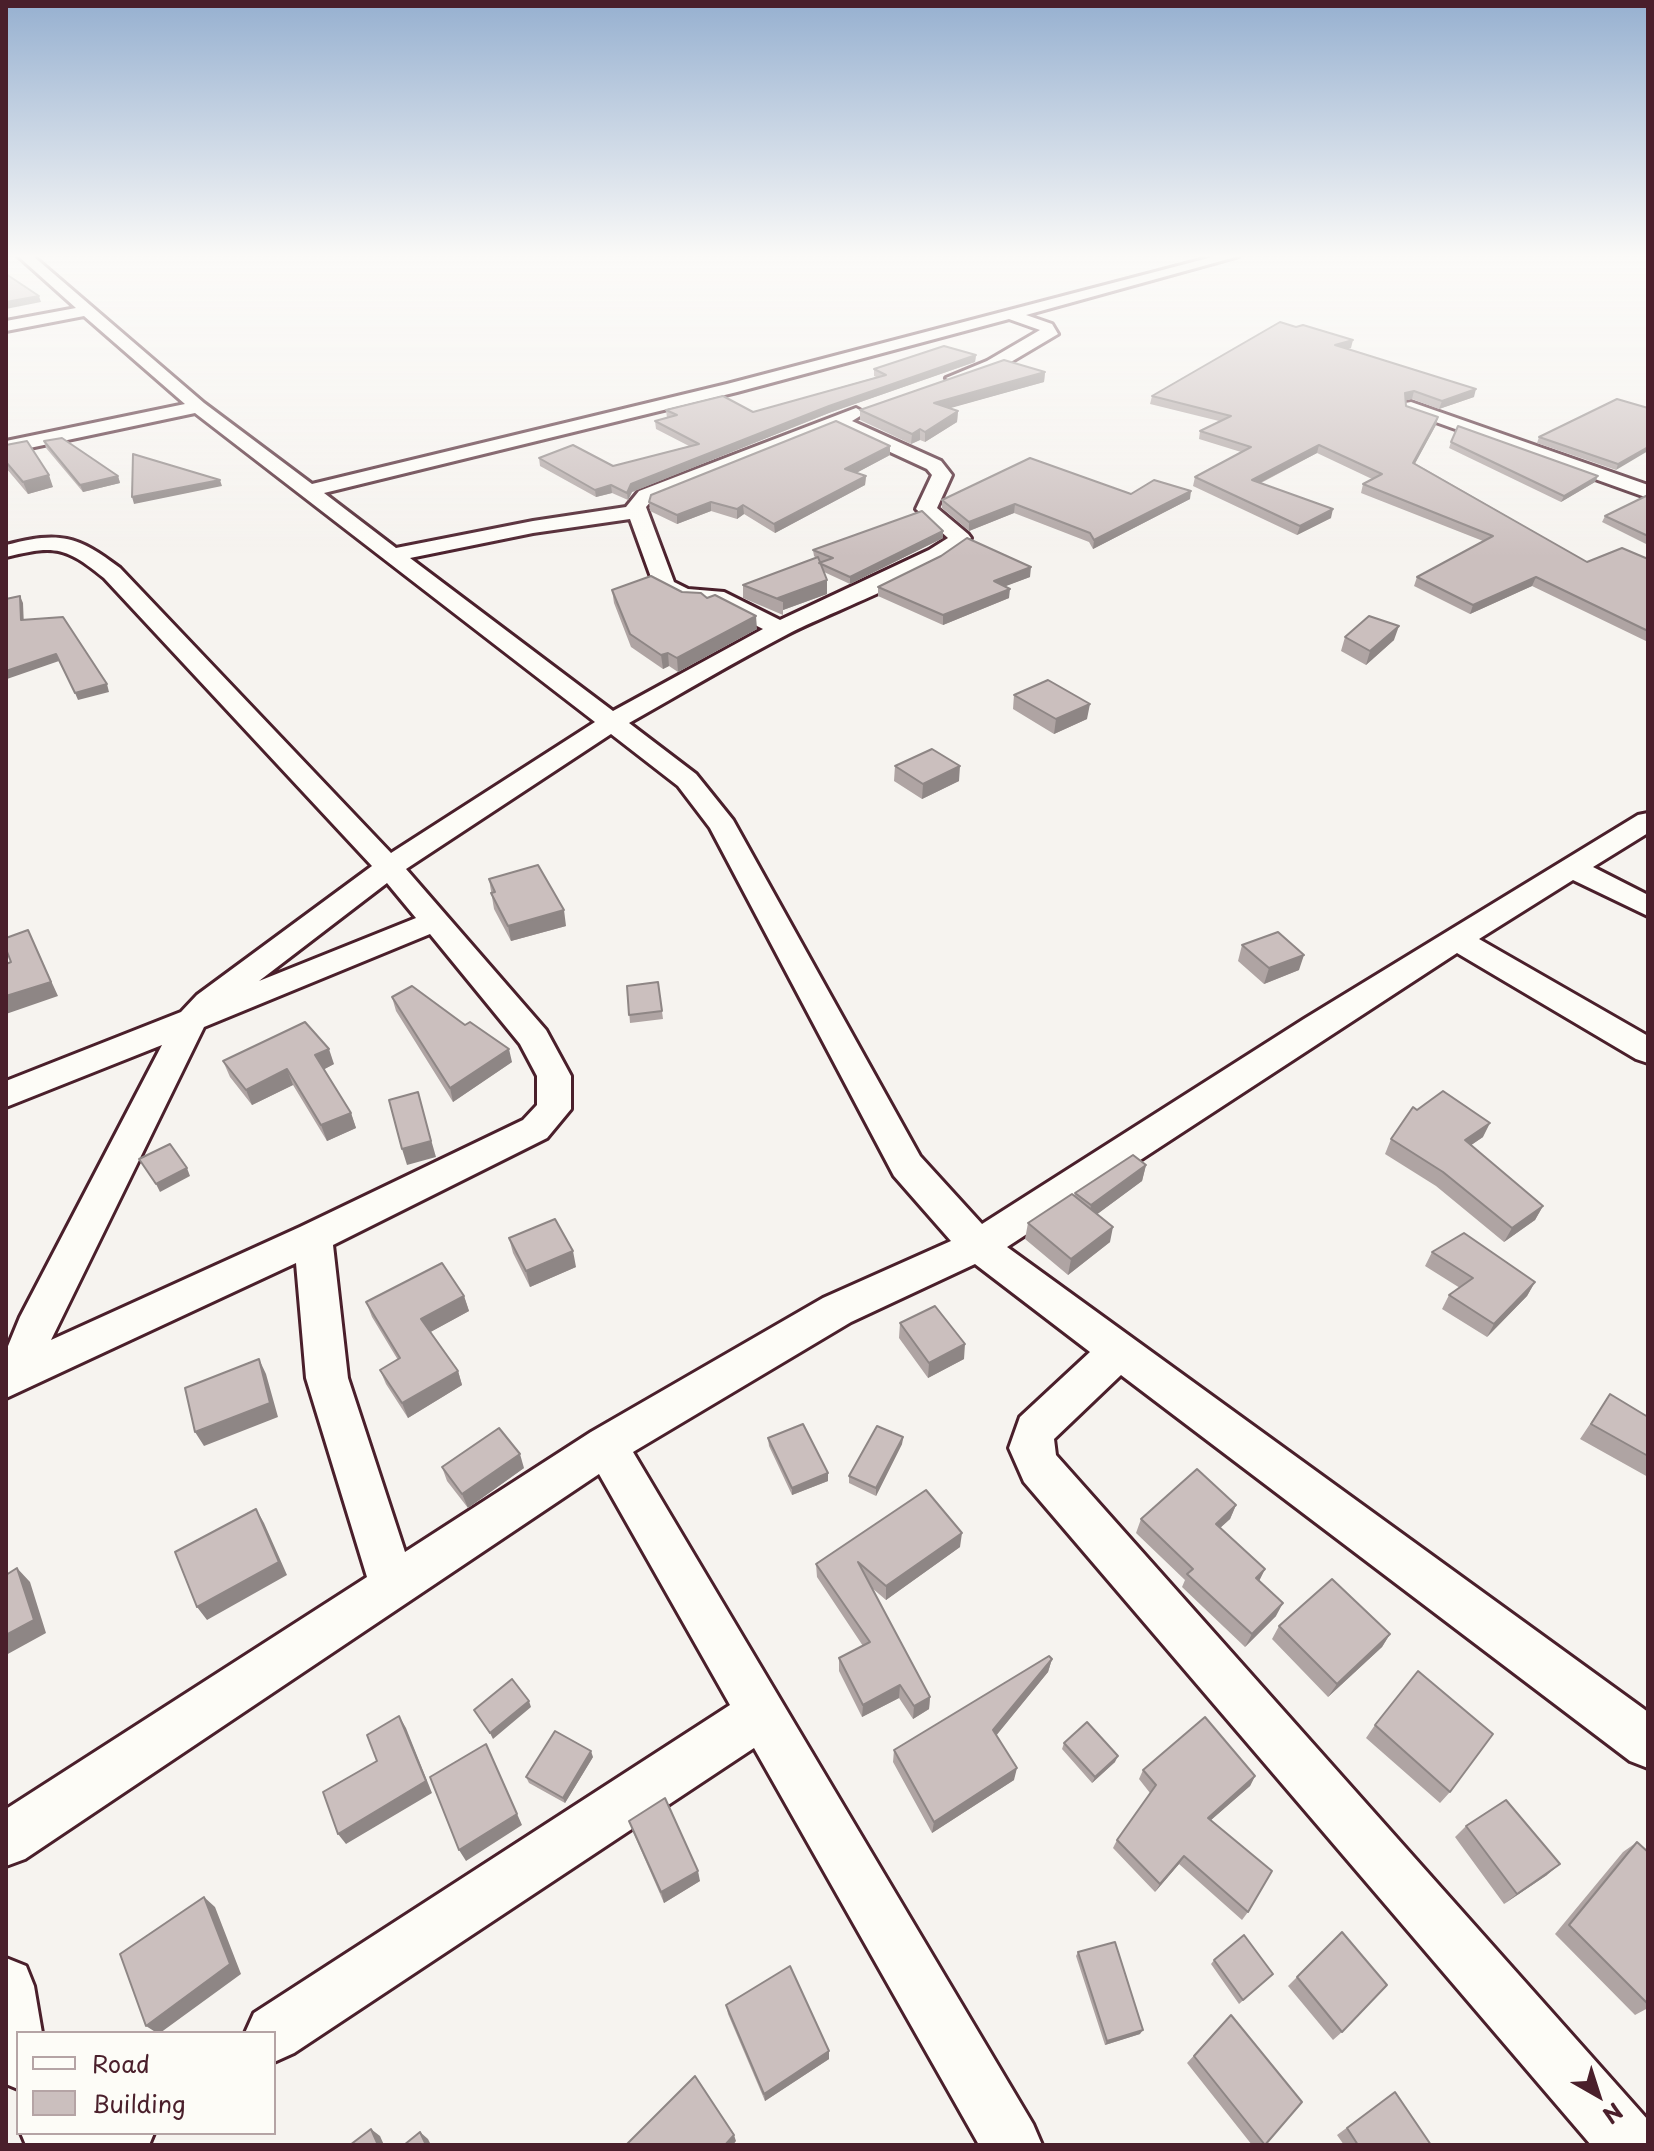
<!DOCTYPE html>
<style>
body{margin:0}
#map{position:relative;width:1654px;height:2151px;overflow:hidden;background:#f6f3ef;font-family:"Playpen Sans",sans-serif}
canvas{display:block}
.frame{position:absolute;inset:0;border:8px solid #4a1f2b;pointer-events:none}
.legend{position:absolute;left:16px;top:2031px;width:260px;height:104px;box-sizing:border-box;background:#fdfcf7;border:2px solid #b5a4a5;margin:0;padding:10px 14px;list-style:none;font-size:24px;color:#4a1f2b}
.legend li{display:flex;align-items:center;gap:16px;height:40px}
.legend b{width:40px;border:2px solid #b5a4a5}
.north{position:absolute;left:1558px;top:2055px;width:80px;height:80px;-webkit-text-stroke:6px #fdfcf7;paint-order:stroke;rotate:141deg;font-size:22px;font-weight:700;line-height:32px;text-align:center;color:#4a1f2b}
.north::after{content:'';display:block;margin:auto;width:28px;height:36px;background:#4a1f2b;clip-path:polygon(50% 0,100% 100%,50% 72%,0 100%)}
</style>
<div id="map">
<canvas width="1654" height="2151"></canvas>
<div class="frame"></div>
<ul class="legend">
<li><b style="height:10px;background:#fdfcf7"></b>Road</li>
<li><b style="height:22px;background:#cbbfbe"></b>Building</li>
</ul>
<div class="north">N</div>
</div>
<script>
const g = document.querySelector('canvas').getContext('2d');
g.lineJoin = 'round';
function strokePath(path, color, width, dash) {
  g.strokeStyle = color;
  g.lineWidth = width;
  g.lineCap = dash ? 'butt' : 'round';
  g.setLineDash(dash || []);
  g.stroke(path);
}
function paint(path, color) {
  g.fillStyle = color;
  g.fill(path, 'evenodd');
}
const street = new Path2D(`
 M18,256H33L204,403L312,484L727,384L1216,256H1239L1026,315L1052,324L1058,334L999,369L961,382L955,383L946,378L987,361L1040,330L1009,319L737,392L324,493L396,548L533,521L626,507L639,491L856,408L865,413L852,421L941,461L952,475L937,508L968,534L971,538C949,568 828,613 788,634C734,662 682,693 629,723L696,774L733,820L920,1156L982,1224L1304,1019L1638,815L1648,813V833L1593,867L1648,895V916L1573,880L1479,939L1648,1036V1063L1636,1059L1457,953L1007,1247L1648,1712V1768L1630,1761L1121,1375L1054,1439L1056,1455L1648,2120V2145H1591L1024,1482L1009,1448L1020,1417L1090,1352L975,1264L851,1322L633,1452L1033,2124L1042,2145H979L754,1748L294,2053L274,2062V2033H245L254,2013L730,1705L599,1474L25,1859L6,1866V1809L367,1577L306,1378L296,1263L6,1398V1351L20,1317L162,1045L6,1107V1081L181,1012L197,995L372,866L104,578C65,546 54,545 6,557V545C59,531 77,535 120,568L391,853L595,722L195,413L6,453V441L185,404L84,316L6,331V321L76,308ZM836,427L927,469L932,475L916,509L948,538L929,550L780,620L724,592L688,589L674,582L646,507L653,499ZM630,519L656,591L684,602L711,603L763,629L613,711L410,558L533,533ZM611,734L678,786L710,828L894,1176L951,1241L823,1298L591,1432L405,1552L348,1378L333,1245L547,1138L571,1109V1076L546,1030L406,869ZM387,883L416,918L259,981ZM430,934L520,1044L537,1076V1105L523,1120L300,1227L51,1340L204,1027Z
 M1411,402L1648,485V498L1405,411V403Z
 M6,1958L26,1966L34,1986L42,2033H18V2089L6,2084Z
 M21,2133H154L149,2145H26Z`);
strokePath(street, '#4a1f2b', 6);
paint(street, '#fdfcf7');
paint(new Path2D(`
 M1351,348L1347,349L1474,397L1439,409L1412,399L1406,400V406L1438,417L1436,425L1415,463L1587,562L1648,559V642L1532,586L1470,614L1414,586L1417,577L1483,541L1361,493L1363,484L1372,479L1317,453L1261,483L1331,518L1297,535L1193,486L1195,477L1241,452L1199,439L1200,431L1219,421L1150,404L1152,396Z
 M976,355L975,362L829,413L632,492L628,500L612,493L596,497L540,466L539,458L613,466L689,446L656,429L655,421L667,418L666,410L753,412L876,377L874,376V369Z
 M1045,372L1044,382L949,408L958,411L957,422L925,442L920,440L911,444L860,420V410Z
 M1648,408L1616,470L1537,443L1539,437Z
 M44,441L118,476L120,483L83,492L46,448Z
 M1451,442L1595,482L1561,502L1449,448Z
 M6,445L53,487L28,494L6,468Z
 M890,455L856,473L866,476L865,485L775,533L744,514L737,519L711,511L677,524L650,511L649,502Z
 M1131,494L1190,499L1093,549L1089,542L1014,513L969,531L942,508V500Z
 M1648,495V545L1602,522L1605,516Z
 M943,538L850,584L824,572L827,594L783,610V615L743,598V585L816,558L814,556L813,550Z
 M1030,577L1005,586L1009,598L943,625L878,596V587Z
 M612,590L682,592L707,598L757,629L678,672L669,666L663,669L631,647L614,603Z
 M1345,637L1394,640L1366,665L1341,651Z
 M1014,695L1087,719L1054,734L1013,709Z
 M895,766L959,781L922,799L894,781Z
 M489,879L566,926L511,941L494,909Z
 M1242,945L1299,970L1264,984L1238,961Z
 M658,982L663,1019L630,1023L627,986Z
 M392,997L512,1062L453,1102L396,1011Z
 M223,1061L334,1064L324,1069L351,1113L356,1128L327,1141L293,1085L252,1105L230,1077Z
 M1417,1110L1483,1137L1471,1145L1543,1206L1535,1220L1504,1242L1436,1186L1385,1154L1391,1139Z
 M1146,1165L1142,1181L1097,1214L1110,1242L1068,1275L1025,1239L1028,1223L1074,1196L1075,1193Z
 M509,1238L576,1267L530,1287L513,1253Z
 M1432,1252L1535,1282L1527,1296L1487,1337L1442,1309L1449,1295L1460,1288L1425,1266Z
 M464,1296L469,1311L430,1332L458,1371L462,1385L408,1418L386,1384L380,1370L398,1360L372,1317L366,1302Z
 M900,1323L964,1359L928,1378L899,1338Z
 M1610,1394L1648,1417V1477L1580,1439Z
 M903,1437L902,1444L876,1496L849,1483V1476Z
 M768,1438L828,1481L792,1495L769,1446Z
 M442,1467L524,1468L468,1508L447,1481Z
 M1236,1505L1230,1519L1220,1528L1265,1569L1259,1581L1276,1616L1245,1647L1182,1587L1185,1580L1136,1533L1141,1519Z
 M960,1547L886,1600L872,1588L930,1697L929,1709L913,1719L899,1698L862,1717L839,1671V1658L863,1646L817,1577L816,1564Z
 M1279,1626L1390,1634L1382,1647L1328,1697L1272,1639Z
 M1052,1659L1048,1672L996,1735L1014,1780L932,1833L893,1762L894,1750Z
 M1375,1725L1450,1792L1440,1803L1366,1738Z
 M1064,1743L1115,1762L1092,1783L1062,1749Z
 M593,1757L565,1803L529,1783L526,1777Z
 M1143,1770L1255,1776L1250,1786L1211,1820L1248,1912L1242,1920L1179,1864L1155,1892L1113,1848L1117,1840L1150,1793L1139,1779Z
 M629,1821L700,1881L664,1903L633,1832Z
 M1466,1826L1547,1875L1504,1904L1455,1837Z
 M1637,1842L1648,1852V2008L1635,2015L1555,1934L1623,1852Z
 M1342,1932V2032L1333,2040L1288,1986Z
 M1078,1952L1140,2034L1105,2045L1076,1956Z
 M1214,1960L1273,1974L1239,2004L1211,1964Z
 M726,2005L829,2059L765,2101L728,2014Z
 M1231,2015L1265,2145H1252L1187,2063Z
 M1395,2092L1431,2145H1344L1337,2135Z`), '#afa4a3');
paint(new Path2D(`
 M39,296L41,302L6,309V302Z
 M1353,340L1351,348L1333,353L1335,345Z
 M976,355L975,362L829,413L632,492L628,500L627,493L631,484L829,406Z
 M1045,372L1044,382L933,413L934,403Z
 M1476,389L1474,397L1439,409L1442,401Z
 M1414,391L1412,399L1403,401L1405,393Z
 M958,411L957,422L925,442V432Z
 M1438,417L1436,425L1411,471L1413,463Z
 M920,429V440L911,444L912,434Z
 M1319,445L1317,453L1250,488L1252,480Z
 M890,446V455L845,479V469Z
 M1648,447V451L1616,470L1618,464Z
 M49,475L53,487L28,494L23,482Z
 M118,476L120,483L83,492L80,485Z
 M866,476L865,485L775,533L774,524Z
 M1598,476L1595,482L1561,502L1564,496Z
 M220,480L222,486L134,504L132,497Z
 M611,485L612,493L596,497L595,490Z
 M1191,491L1190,499L1093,549L1094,540Z
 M711,502V511L677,524V515Z
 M1015,504L1014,513L969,531V522Z
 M743,505L744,514L737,519V509Z
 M1333,509L1331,518L1297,535L1300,526Z
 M943,531V538L850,584V577Z
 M1031,567L1030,577L993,591L994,581Z
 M1536,577L1532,586L1470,614L1473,605Z
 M827,580V594L783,610V601L778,598Z
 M1010,589L1009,598L943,625V615Z
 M20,596L23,603L24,627L21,620Z
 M756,616L757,629L678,672L677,658Z
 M1399,626L1394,640L1366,665L1370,651Z
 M668,653L669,666L663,669L661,655Z
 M56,654L59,661L7,679L6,671Z
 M107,684L109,692L78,700L75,693Z
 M1090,704L1087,719L1054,734L1056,719Z
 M960,766L959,781L922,799L923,784Z
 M564,910L566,926L511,941L508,926Z
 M28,930L58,996L6,1014V996Z
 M1304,955L1299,970L1264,984L1269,968Z
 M329,1049L334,1064L321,1071L315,1055Z
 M509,1049L512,1062L453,1102L450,1088Z
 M287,1069L293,1085L252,1105L246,1090Z
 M422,1108L436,1157L407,1165L402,1149Z
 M351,1113L356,1128L327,1141L321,1125Z
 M1490,1123L1483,1137L1458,1154L1465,1140Z
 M1146,1165L1142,1181L1088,1221L1091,1205Z
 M187,1168L190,1176L160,1192L156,1184Z
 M1543,1206L1535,1220L1504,1242L1512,1228Z
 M1113,1227L1110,1242L1068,1275L1071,1259Z
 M573,1251L576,1267L530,1287L526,1271Z
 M1535,1282L1527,1296L1487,1337L1494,1324Z
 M464,1296L469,1311L427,1334L421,1319Z
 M965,1344L964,1359L928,1378L929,1363Z
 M259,1359L266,1374L278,1417L204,1446L195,1432Z
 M458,1371L462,1385L408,1418L402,1403Z
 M903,1437L902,1444L876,1496V1488Z
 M520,1454L524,1468L468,1508L462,1494Z
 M828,1473V1481L792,1495V1488Z
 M1236,1505L1230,1519L1210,1537L1216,1524Z
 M256,1509L264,1523L287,1575L207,1620L197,1607Z
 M962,1533L960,1547L886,1600V1586Z
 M17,1568L30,1582L46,1633L6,1655V1635Z
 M1265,1569L1258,1583L1256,1578Z
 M1283,1603L1276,1616L1245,1647L1252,1634Z
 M1390,1634L1382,1647L1328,1697L1337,1684Z
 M1052,1659L1048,1672L991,1742L993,1730Z
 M900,1685L899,1698L862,1717L863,1705Z
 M930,1697L929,1709L913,1719L914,1706Z
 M529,1701L531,1707L493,1739L490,1733Z
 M399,1716L406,1728L432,1793L346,1844L338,1834L426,1781Z
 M591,1751L593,1757L565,1803L563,1798Z
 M491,1755L522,1825L466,1861L459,1850Z
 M1118,1756L1115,1762L1092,1783L1095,1777Z
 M1017,1768L1014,1780L932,1833L934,1822Z
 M1255,1776L1250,1786L1203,1827L1208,1818Z
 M1184,1856L1179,1864L1155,1892L1160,1884Z
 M1560,1864L1547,1875L1504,1904L1517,1894Z
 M698,1871L700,1881L664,1903L661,1892Z
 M204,1897L215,1907L241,1974L160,2033H157L146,2026Z
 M1143,2030L1140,2034L1105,2045L1107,2041Z
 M829,2051V2059L765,2101L764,2094Z
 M371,2129L380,2136L384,2145H378Z
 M420,2132L428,2139L431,2145H426Z
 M734,2135L736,2141L733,2145H725Z`), '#8e8685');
const building = new Path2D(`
 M6,274L39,296L6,302Z
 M1280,322L1296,327L1303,325L1353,340L1335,345L1476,389L1442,401L1414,391L1405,393L1406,406L1438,417L1413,463L1587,562L1622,548L1648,559V631L1536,577L1473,605L1417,577L1493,536L1363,484L1382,474L1319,445L1252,480L1333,509L1300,526L1195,477L1251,447L1200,431L1231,416L1152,396Z
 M944,346L976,355L829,406L631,484L627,493L611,485L595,490L539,458L573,445L613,466L699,444L655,421L677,415L666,410L723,396L753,412L886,375L874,369Z
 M1004,360L1045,372L934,403L958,411L925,432L920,429L912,434L860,410Z
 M1617,399L1648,408V447L1618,464L1539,437Z
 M836,421L890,446L845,469L866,476L774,524L743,505L737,509L711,502L677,515L649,502L651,495Z
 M1458,426L1598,476L1564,496L1451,442Z
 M62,438L118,476L80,485L44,441Z
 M27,441L49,475L23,482L6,462V445Z
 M133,454L220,480L132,497Z
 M1030,458L1131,494L1154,480L1191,491L1094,540L1090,533L1015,504L969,522L942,500Z
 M1648,495V536L1605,516Z
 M922,511L943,531L850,577L819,563L833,558L813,550Z
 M967,538L1031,567L994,581L1010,589L943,615L878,587L941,556Z
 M818,557L827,580L778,598L783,601L743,585Z
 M651,576L682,592L701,593L707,598L715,595L756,616L677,658L668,653L661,655L630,634L612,590Z
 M20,596L21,620L63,617L107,684L75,693L56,654L6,671V599Z
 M1369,616L1399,626L1370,651L1345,637Z
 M1048,680L1090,704L1056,719L1014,695Z
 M932,749L960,766L923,784L895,766Z
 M538,865L564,910L508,926L491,893L495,892L489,879Z
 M28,930L51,982L6,996V964L11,962L6,949V938Z
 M1278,932L1304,955L1269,968L1242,945Z
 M658,982L662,1011L629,1015L627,986Z
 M412,986L465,1025L470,1022L509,1049L450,1088L392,997Z
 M305,1022L329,1049L315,1055L351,1113L321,1125L287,1069L246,1090L223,1061Z
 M1443,1091L1490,1123L1465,1140L1543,1206L1512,1228L1443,1172L1391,1139L1413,1107L1417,1110Z
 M418,1092L431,1141L402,1149L389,1100Z
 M170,1144L187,1168L156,1184L139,1159Z
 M1133,1155L1146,1165L1091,1205L1075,1193Z
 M1072,1194L1113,1227L1071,1259L1028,1223Z
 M555,1219L573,1251L526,1271L509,1238Z
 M1464,1233L1535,1282L1494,1324L1449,1295L1473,1278L1432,1252Z
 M442,1263L464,1296L421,1319L458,1371L402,1403L380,1370L400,1358L366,1302Z
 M935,1306L965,1344L929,1363L900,1323Z
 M259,1359L270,1403L195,1432L185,1388Z
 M1610,1394L1648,1417V1456L1591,1424Z
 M803,1424L828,1473L792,1488L768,1438Z
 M877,1426L903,1437L876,1488L849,1476Z
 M499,1428L520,1454L462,1494L442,1467Z
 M1197,1469L1236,1505L1216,1524L1265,1569L1256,1578L1283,1603L1252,1634L1187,1574L1193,1569L1141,1519Z
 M926,1490L962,1533L886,1586L858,1562L930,1697L914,1706L900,1685L863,1705L839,1658L870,1642L816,1564Z
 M256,1509L279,1562L197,1607L175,1552Z
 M17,1568L34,1620L6,1635V1575Z
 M1332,1579L1390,1634L1337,1684L1279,1626Z
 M1049,1656L1052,1659L993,1730L1017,1768L934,1822L894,1750Z
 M1418,1671L1493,1734L1450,1792L1375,1725Z
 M512,1679L529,1701L490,1733L474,1710Z
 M399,1716L426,1781L338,1834L323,1792L377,1761L367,1735Z
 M1205,1717L1255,1776L1208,1818L1272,1871L1248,1912L1184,1856L1160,1884L1117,1840L1156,1785L1143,1770Z
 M1087,1722L1118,1756L1095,1777L1064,1743Z
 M555,1731L591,1751L563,1798L526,1777Z
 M486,1744L517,1814L459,1850L430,1777Z
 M665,1798L698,1871L661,1892L629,1821Z
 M1506,1800L1560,1864L1517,1894L1466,1826Z
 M1637,1842L1648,1852V2004L1569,1925Z
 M204,1897L230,1964L146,2026L120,1954Z
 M1342,1932L1387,1985L1342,2032L1297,1977Z
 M1244,1935L1273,1974L1243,2000L1214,1960Z
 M1115,1942L1143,2030L1107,2041L1078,1952Z
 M790,1966L829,2051L764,2094L726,2005Z
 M1231,2015L1302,2102L1265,2145L1194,2056Z
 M695,2076L734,2135L725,2145H626Z
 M1395,2092L1431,2145H1358L1347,2128Z
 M371,2129L378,2145H350Z
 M420,2132L426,2145H404Z`);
paint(building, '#cbbfbe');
strokePath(building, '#8e8685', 2);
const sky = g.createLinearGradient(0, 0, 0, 557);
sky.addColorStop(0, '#96b0d0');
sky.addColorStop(0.46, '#fbfaf8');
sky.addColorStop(1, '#fbfaf800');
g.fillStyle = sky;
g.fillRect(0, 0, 1654, 557);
</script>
